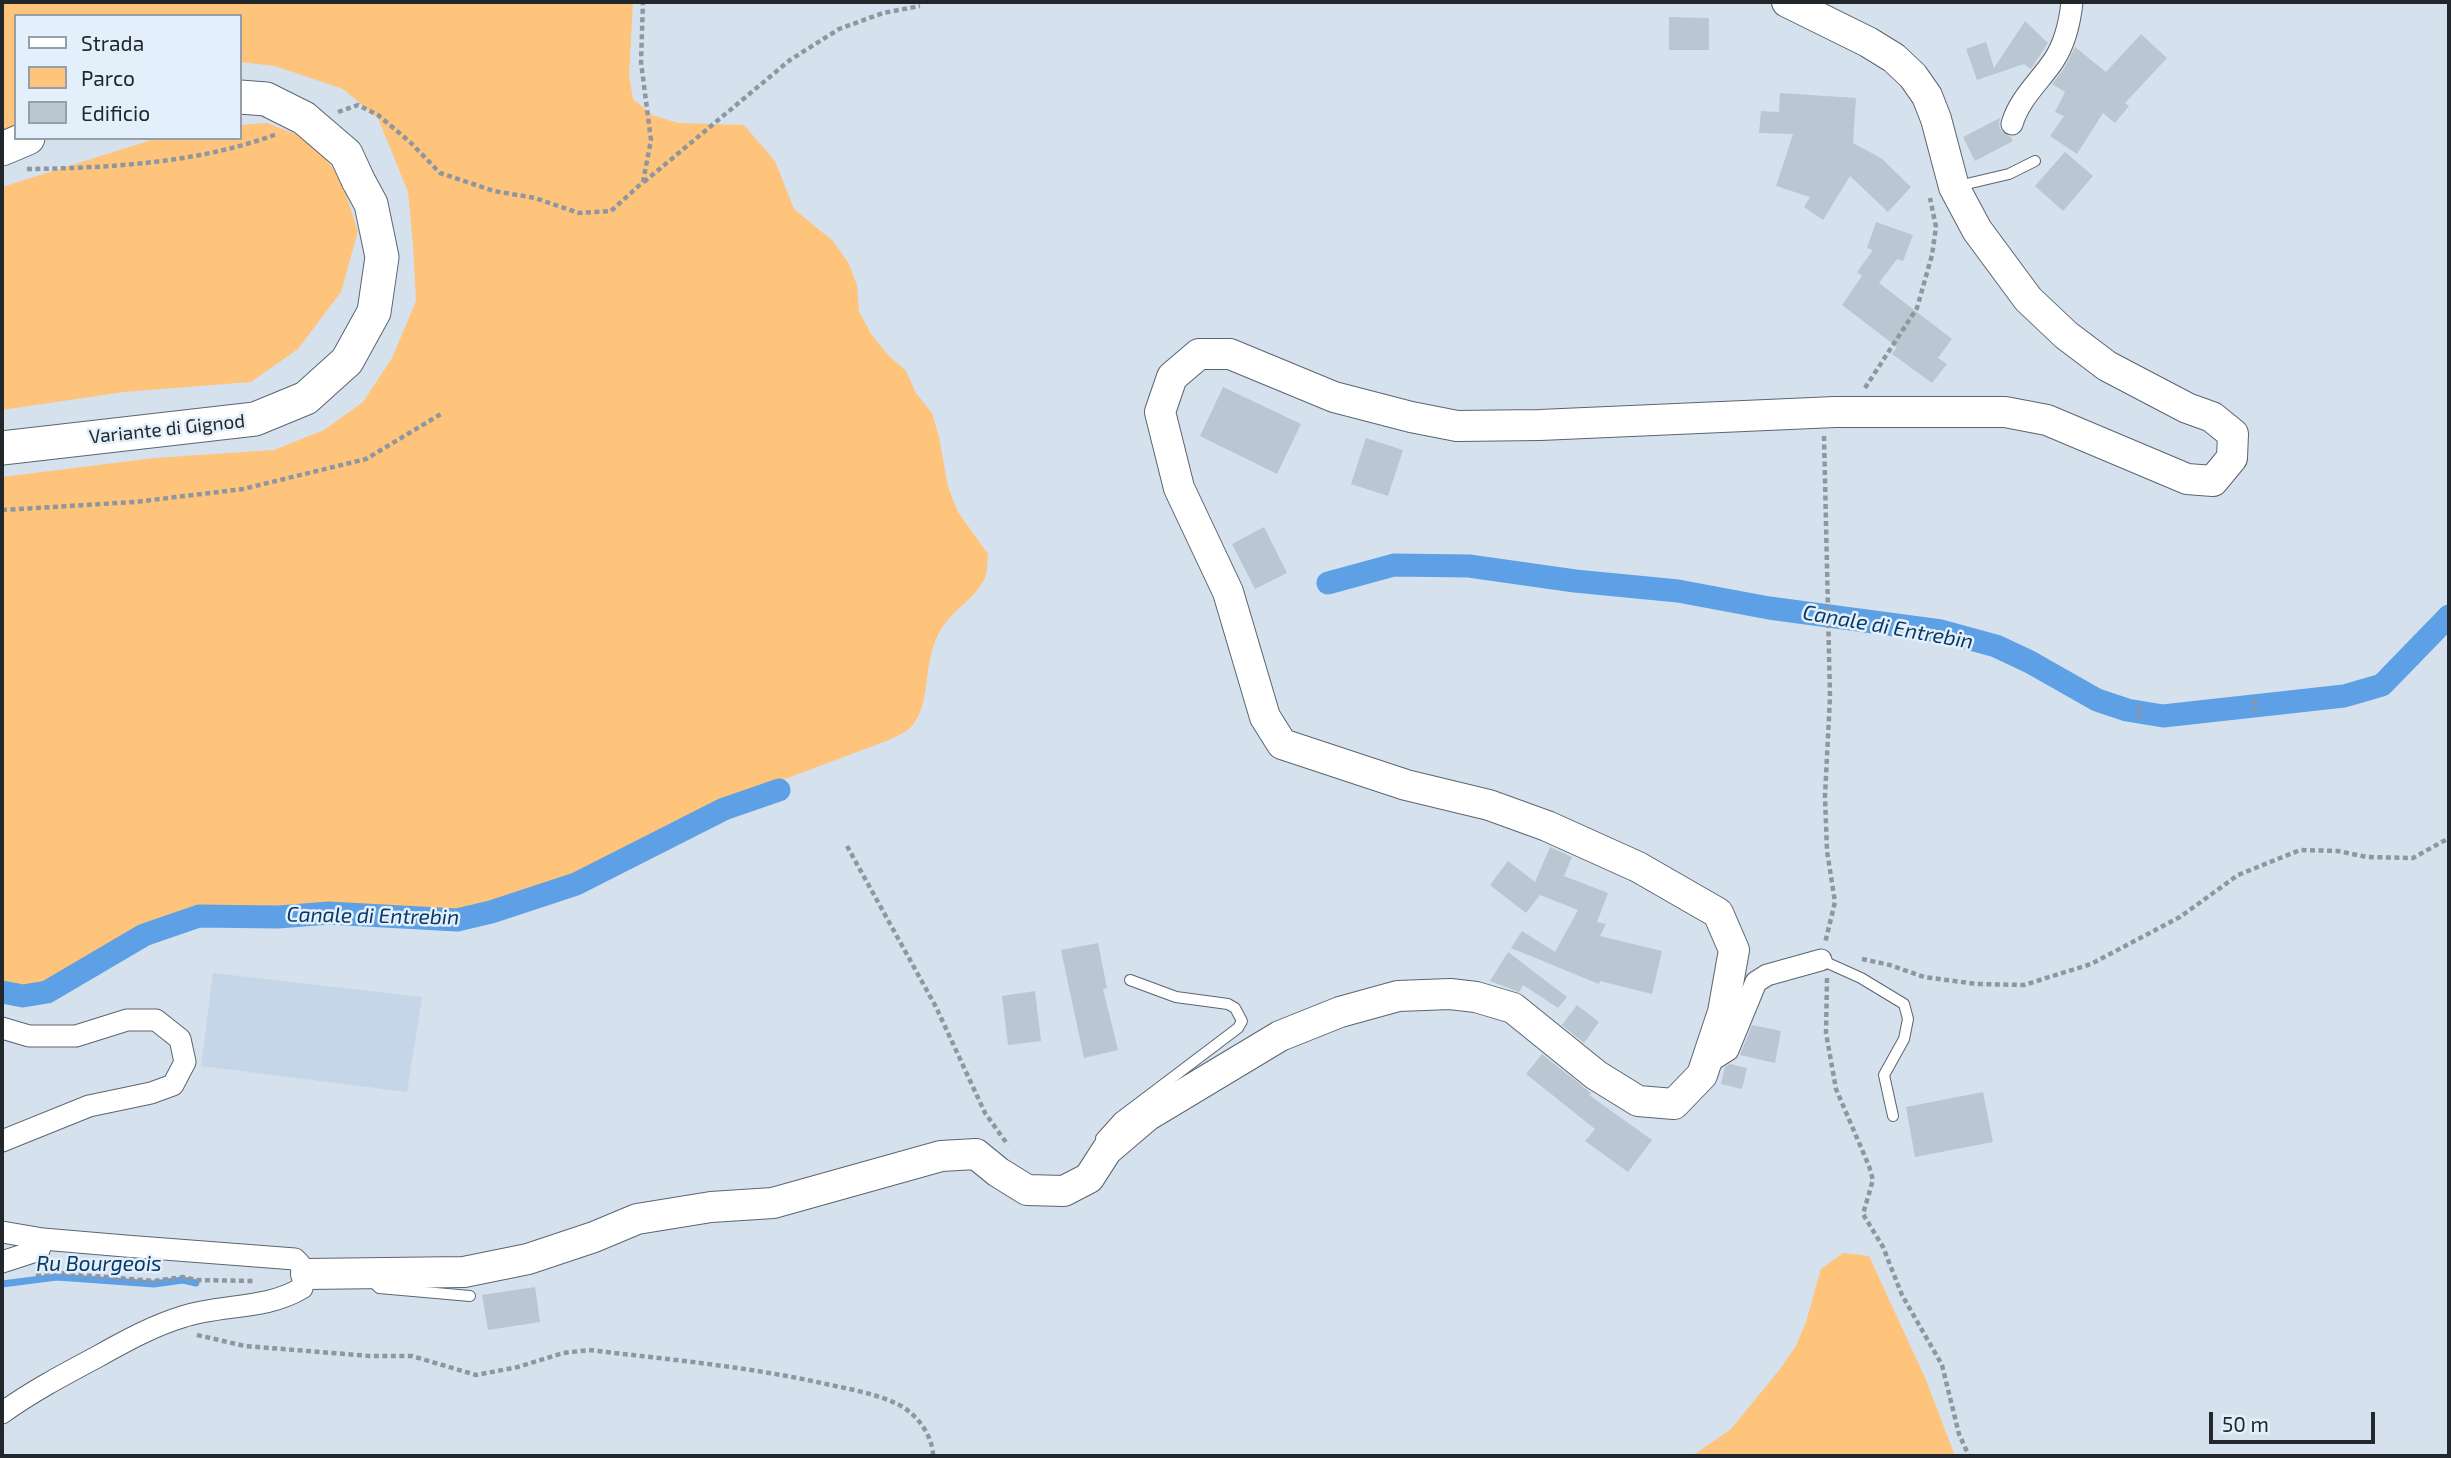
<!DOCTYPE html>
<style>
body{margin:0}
#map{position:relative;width:2451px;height:1458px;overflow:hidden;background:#d6e1ee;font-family:"Exo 2",sans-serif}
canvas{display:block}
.frame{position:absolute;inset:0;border:4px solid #22272b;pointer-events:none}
.legend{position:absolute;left:14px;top:14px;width:228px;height:126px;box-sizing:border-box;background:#e3effb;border:2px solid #969fa8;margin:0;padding:9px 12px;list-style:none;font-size:21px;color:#22272b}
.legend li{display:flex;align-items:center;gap:14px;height:35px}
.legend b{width:35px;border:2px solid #969fa8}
.scale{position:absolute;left:2209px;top:1412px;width:166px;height:32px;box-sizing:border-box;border:4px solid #22272b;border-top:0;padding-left:9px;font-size:21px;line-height:24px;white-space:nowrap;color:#22272b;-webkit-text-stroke:5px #e3effb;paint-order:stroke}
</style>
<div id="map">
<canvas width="2451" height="1458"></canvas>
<div class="frame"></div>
<ul class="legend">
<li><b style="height:9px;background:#fff"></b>Strada</li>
<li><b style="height:19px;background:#fec47c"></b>Parco</li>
<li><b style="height:19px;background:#bac6d2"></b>Edificio</li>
</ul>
<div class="scale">50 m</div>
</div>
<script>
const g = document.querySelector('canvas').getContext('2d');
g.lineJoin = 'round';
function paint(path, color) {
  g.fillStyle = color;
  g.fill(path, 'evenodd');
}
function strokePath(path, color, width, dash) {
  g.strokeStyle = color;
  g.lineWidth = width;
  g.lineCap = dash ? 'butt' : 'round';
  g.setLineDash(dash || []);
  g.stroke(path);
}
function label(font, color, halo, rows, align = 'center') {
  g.font = font + ' "Exo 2",sans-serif';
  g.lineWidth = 5;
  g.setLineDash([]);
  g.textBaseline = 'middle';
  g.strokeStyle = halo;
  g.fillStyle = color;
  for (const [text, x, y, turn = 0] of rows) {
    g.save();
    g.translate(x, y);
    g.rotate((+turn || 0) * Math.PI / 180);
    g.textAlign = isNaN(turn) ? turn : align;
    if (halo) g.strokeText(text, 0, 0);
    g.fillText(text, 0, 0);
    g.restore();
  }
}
paint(new Path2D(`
 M213,973L422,997L407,1092L201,1066Z`), '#c5d6e8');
paint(new Path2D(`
 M2,2H633L629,75L633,99L652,115L678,123L744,125L775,161L794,209L833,241L848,262L857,285L859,311L871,334L887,354L906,371L916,393L932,413L939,437L948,487L958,512L988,554C987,562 988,573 984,580C973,601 951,610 939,633C922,664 932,702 912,726C907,732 896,736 889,740L737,797L624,854L495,903L460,914L430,916L373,909L210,911L169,920L133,936L67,977L40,990L16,991L2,988V477L154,458L274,450L324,430L363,402L392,358L416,301L413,245L408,192L378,118L343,89L275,66L240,62V16H16V130L2,135Z
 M267,123L310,140L340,177L358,231L341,292L298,349L251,382L124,392L2,410V187L158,138H240V125Z
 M1843,1253L1869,1256L1926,1380L1955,1456H1692L1731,1429L1780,1369L1796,1346L1806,1322L1821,1269Z`), '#fec47c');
strokePath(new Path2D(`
 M2,1284L57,1277L154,1284L183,1280L196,1283`), '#5da0e5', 7);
strokePath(new Path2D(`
 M1328,583L1394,565L1469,566L1575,581L1678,591L1769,608L1941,631L1996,646L2030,662L2097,700L2127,710L2163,716L2344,696L2382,685L2449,616
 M2,992L23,996L47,992L144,935L199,916L278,917L329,913L457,920L491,912L576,884L724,809L779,790`), '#5da0e5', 23);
paint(new Path2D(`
 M1669,17L1709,18V50H1669Z
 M2025,21L2048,43L2032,67L2031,69L2024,64L1977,80L1966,49L1986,42L1994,68Z
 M2141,34L2167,58L2125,103L2129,106L2115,123L2103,113L2077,154L2050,136L2064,116L2055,112L2065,92L2052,84L2065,67L2075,47L2106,72Z
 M1780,93L1856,98L1853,143L1881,158L1911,187L1888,212L1850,176L1823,220L1804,207L1810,197L1776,186L1793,134L1759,133L1761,111L1779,112Z
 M2000,118L1999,126L2002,132L2011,137L2013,141L1975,161L1963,137Z
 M2065,152L2093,176L2063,211L2035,186Z
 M1876,222L1913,235L1903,261L1897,259L1879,283L1952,339L1938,358L1947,364L1932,383L1892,354L1897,347L1842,305L1862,276L1857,272L1873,250L1867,248Z
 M1223,387L1301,424L1277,474L1200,436Z
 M1366,438L1403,450L1388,496L1351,484Z
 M1264,527L1287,573L1255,589L1232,544Z
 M1550,847L1572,857L1564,876L1608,893L1597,922L1606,924L1600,936L1662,951L1652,994L1600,981L1599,984L1511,948L1522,931L1555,952L1578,910L1540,895L1526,913L1490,885L1508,861L1535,882Z
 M1098,943L1107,988L1103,989L1118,1050L1084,1058L1061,950Z
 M1508,952L1567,997L1558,1008L1523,985L1519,992L1490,981Z
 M1035,991L1041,1041L1008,1045L1002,996Z
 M1577,1005L1599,1022L1584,1043L1562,1025Z
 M1752,1025L1781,1031L1775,1063L1740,1055Z
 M1542,1054L1591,1093L1589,1095L1652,1140L1628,1172L1585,1141L1595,1129L1526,1074Z
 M1730,1064L1747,1068L1742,1089L1721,1084L1725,1067Z
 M1983,1092L1993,1142L1915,1157L1906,1107Z
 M535,1287L540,1322L488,1330L482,1295Z`), '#bac6d2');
const lane = new Path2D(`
 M1958,186L2009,174L2035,161
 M1821,960L1861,978L1904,1004L1908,1019L1904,1039L1884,1075L1893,1116
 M1101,1138L1119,1118L1238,1028L1242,1021L1235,1008L1228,1004L1176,997L1130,980
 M371,1280L379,1288L470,1296`);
const street = new Path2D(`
 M2012,124C2019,99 2040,81 2054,60C2065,43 2070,21 2072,2
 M2,1028L29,1036H76L127,1020H156L180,1039L185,1062L173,1085L151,1093L89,1106L2,1141
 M1706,1064L1728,1050L1756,982L1767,975L1821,960
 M2,1232L43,1239L125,1246L295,1259C306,1269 305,1274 302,1288C266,1310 221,1304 182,1317C152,1326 122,1343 95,1358C63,1375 31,1392 2,1413
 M2,1262L39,1250L43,1239`);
const secondary = new Path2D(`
 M306,1274L464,1272L528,1259L594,1237L637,1219L711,1207L773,1203L941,1156L976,1154L998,1172L1027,1190L1064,1191L1089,1178L1107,1150L1147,1116L1280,1036L1340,1012L1398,996L1450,994L1476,997L1513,1008L1596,1075L1638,1101L1674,1104L1702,1075L1723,1012L1734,950L1718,913L1638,867L1547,826L1489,805L1406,785L1282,744L1265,717L1228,592L1179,488L1160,412L1172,377L1199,354H1230L1334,397L1411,417L1457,426L1540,425L1835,412H2005L2047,420L2187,479L2213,481L2232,458L2233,434L2212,417L2187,408L2107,366L2066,335L2028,299L1977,230L1954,187L1936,119L1927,96L1913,76L1894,58L1868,42L1787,2`);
const primary = new Path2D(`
 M2,149L28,138
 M2,448L255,419L306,398L347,361L374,312L382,257L371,204L358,180`);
strokePath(lane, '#5b6570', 12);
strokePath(street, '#5b6570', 23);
strokePath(secondary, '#5b6570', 32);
strokePath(primary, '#5b6570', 35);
strokePath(new Path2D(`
 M338,112L358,105L378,115L410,142L440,173L494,191L535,198L579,213L611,211L643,182L651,140L641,62L643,2
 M27,169C110,168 199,163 277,134
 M644,182L790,60L839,29L883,13L920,6
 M1865,388L1917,308L1932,255L1936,227L1930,198
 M1824,436L1830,697L1825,796L1827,851L1835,902L1825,943
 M2,510L135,502L243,489L366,459L441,414
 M2255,699V712
 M2139,718L2140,706
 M847,846L936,1007L985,1113L1008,1145
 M1862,959L1890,965L1924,977L1977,984L2024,985L2091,964L2180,917L2238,875L2300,850L2338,851L2367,857L2413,858L2449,838
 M1827,978L1826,1033L1836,1089L1869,1166L1873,1180L1863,1214L1883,1247L1902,1295L1942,1365L1959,1434L1969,1456
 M36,1275L57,1273L154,1281L183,1277L196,1280L253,1281
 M197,1335L245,1346L370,1356H412L476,1375L518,1367L563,1353L589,1350C665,1359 742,1366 817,1382C843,1388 871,1392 895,1403C915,1411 933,1435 933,1456`), '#8e97a0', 4.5, [5, 3.5]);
strokePath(lane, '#fff', 10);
strokePath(street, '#fff', 21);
strokePath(secondary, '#fff', 30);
strokePath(primary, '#fff', 33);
const primaryBridge = new Path2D(`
 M240,97L266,99L304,118L346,154L358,180`);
strokePath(primaryBridge, '#5b6570', 35, []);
strokePath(primaryBridge, '#fff', 33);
label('19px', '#22272b', '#e3effb', [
 ["Variante di Gignod",167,429,-6]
]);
label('italic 21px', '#063966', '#e3effb', [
 ["Canale di Entrebin",1888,627,10],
 ["Canale di Entrebin",373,916,1],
 ["Ru Bourgeois",99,1264]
]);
</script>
